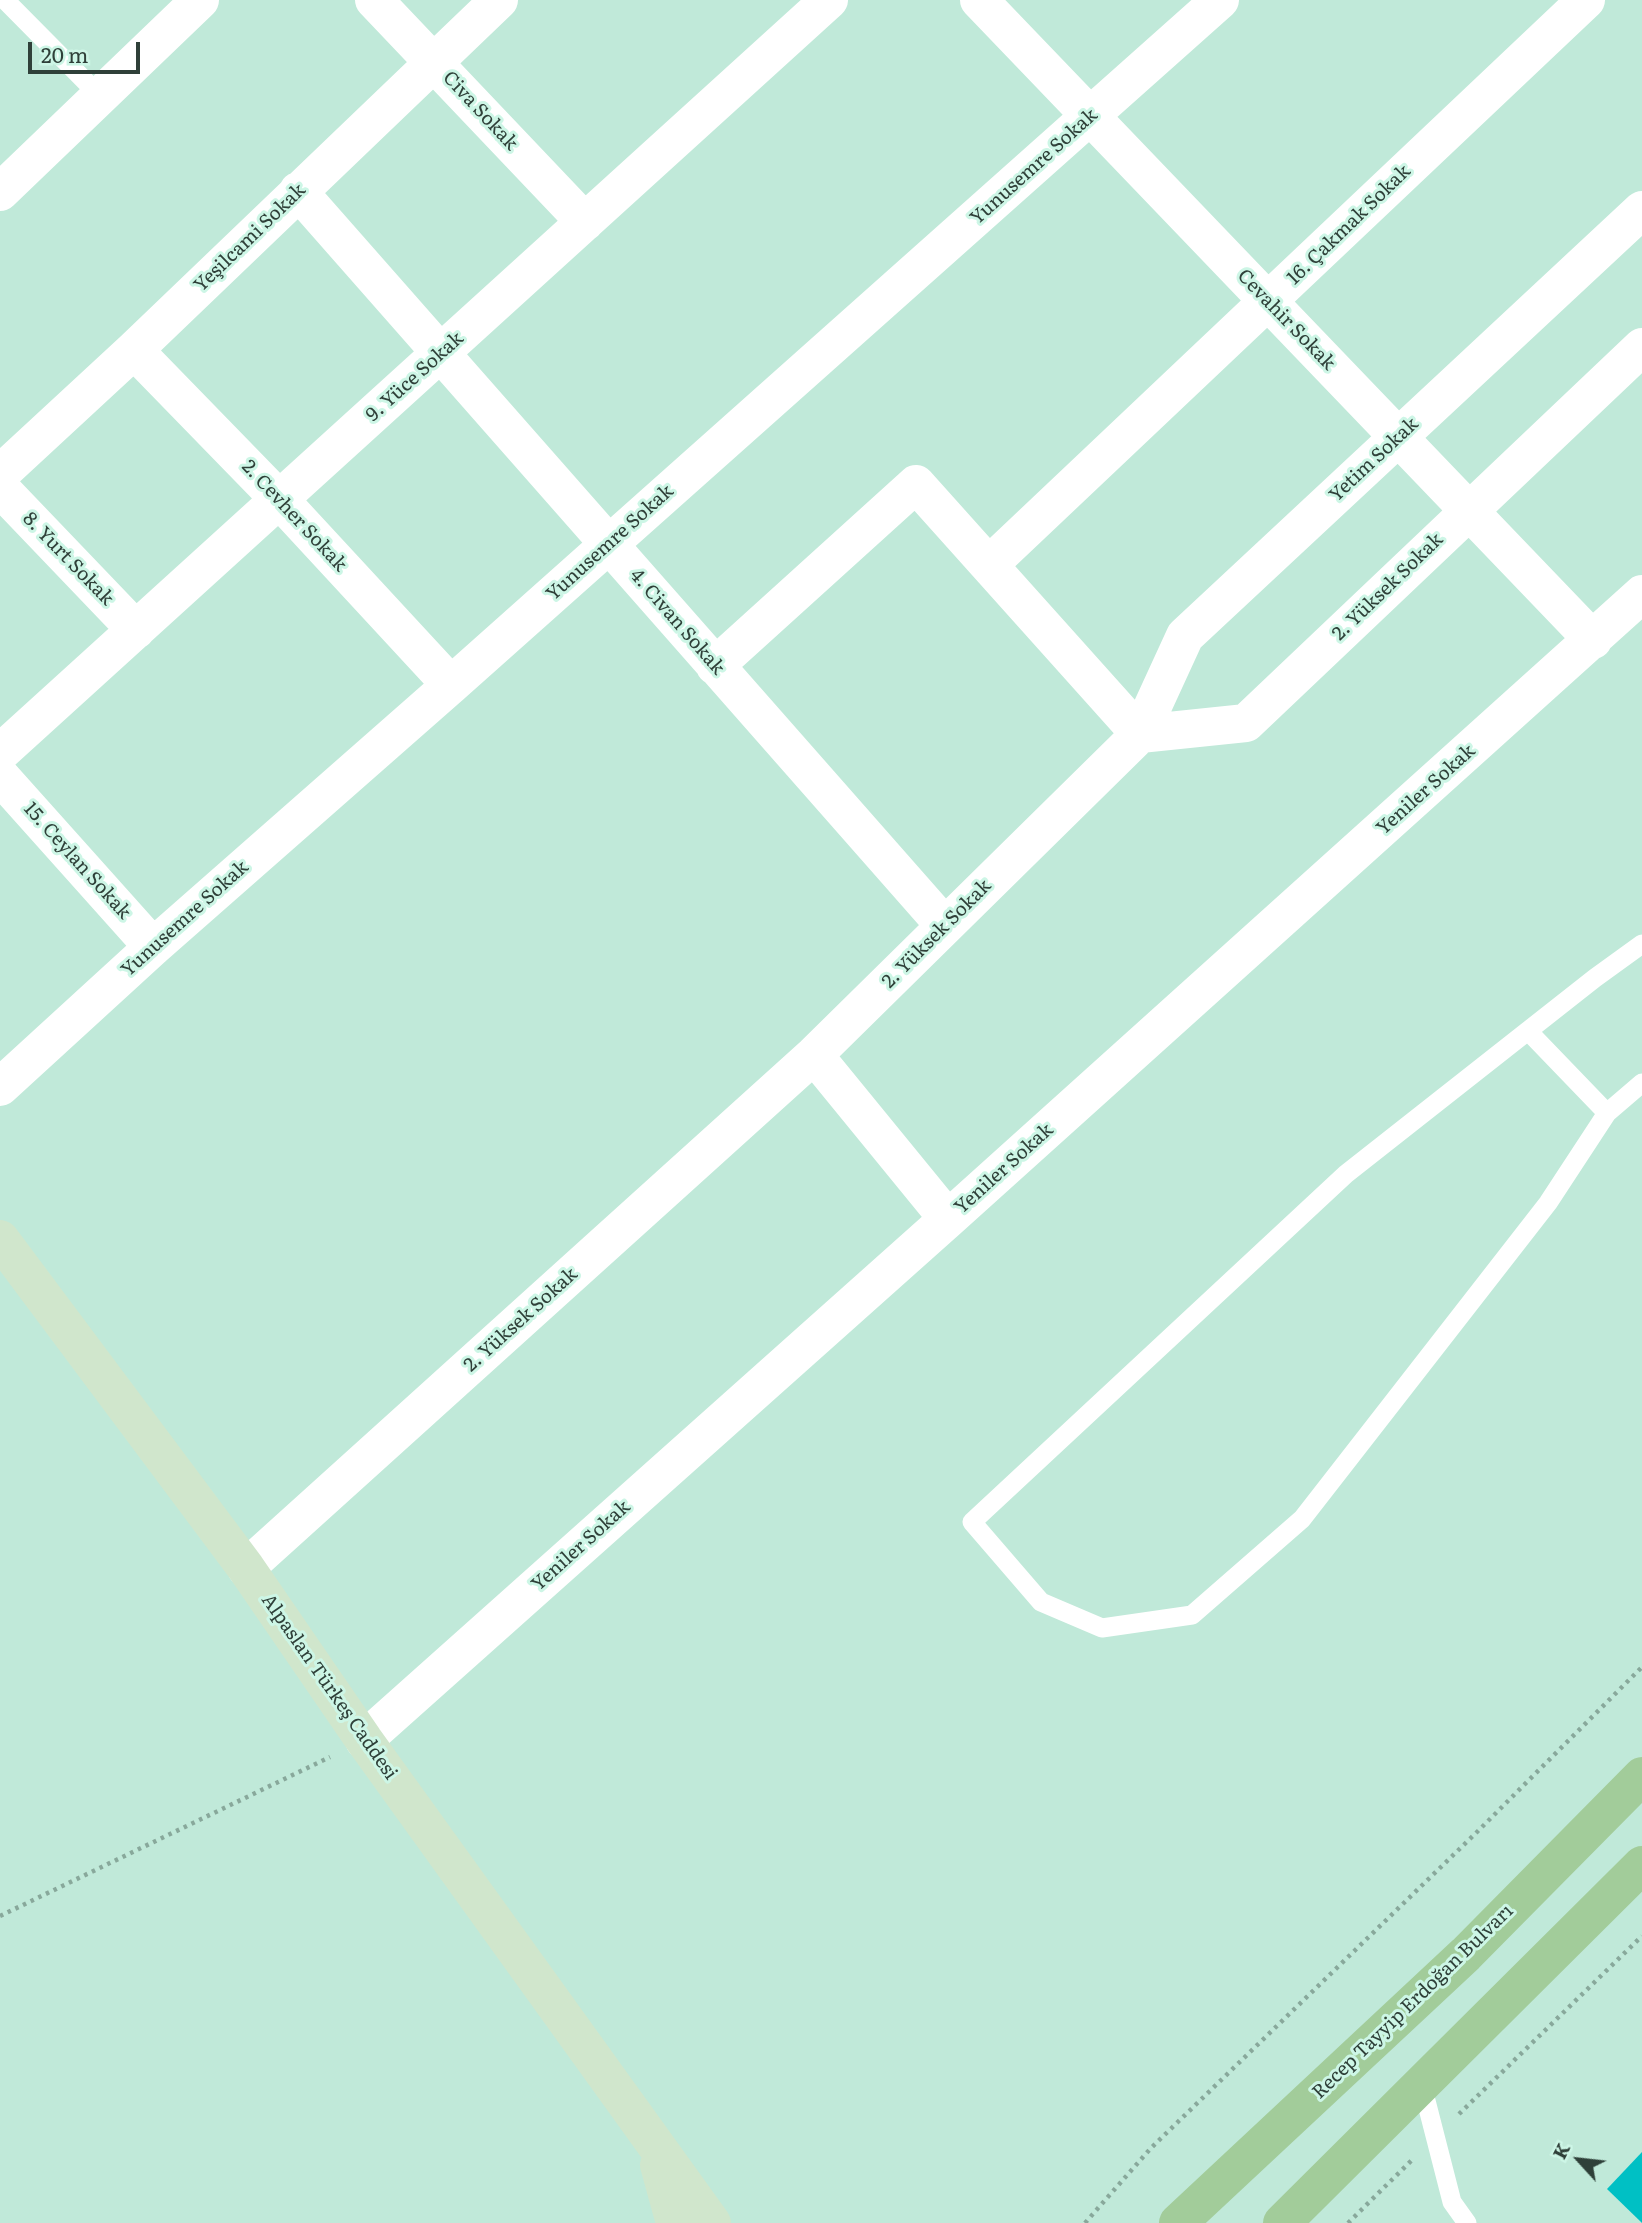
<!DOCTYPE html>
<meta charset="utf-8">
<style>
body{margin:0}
#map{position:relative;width:1642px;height:2223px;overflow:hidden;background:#c0e9d9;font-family:Literata,serif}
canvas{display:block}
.north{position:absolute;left:1544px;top:2125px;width:70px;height:70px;-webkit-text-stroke:5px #cdf6e6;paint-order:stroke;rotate:297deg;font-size:19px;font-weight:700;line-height:28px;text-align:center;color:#2f4039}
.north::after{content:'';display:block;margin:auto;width:24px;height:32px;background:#2f4039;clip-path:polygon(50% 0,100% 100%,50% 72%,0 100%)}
.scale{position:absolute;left:28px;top:42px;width:112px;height:32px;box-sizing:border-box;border:4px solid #2f4039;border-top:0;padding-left:9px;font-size:21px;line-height:24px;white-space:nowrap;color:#2f4039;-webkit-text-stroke:5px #cdf6e6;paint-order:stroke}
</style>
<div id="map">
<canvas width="1642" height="2223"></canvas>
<div class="north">K</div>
<div class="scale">20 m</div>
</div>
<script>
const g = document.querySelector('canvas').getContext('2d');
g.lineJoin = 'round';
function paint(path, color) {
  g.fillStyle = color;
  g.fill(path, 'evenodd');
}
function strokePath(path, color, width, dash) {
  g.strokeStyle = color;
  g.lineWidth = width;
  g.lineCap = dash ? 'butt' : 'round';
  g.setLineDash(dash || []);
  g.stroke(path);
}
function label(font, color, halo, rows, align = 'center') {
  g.font = font + ' Literata,serif';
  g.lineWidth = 6;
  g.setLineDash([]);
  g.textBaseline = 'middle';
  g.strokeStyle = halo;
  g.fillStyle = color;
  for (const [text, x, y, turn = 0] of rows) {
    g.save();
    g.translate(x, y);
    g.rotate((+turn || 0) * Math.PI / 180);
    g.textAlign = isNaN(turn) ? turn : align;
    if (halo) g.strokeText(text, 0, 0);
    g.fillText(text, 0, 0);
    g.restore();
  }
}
paint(new Path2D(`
 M1642,2152V2223L1607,2189Z`), '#00c0c4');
strokePath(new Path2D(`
 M0,1916L330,1757
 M1459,2114L1642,1936
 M1085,2223L1151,2148L1476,1833L1642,1667
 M1348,2223L1413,2159`), '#88a89b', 4.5, [3.5, 5]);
strokePath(new Path2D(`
 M5,0L100,96
 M1642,944L1595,978L1346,1174L972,1522L1041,1602L1102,1628L1192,1615L1302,1519L1548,1203L1607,1113L1642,1083
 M1528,1031L1607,1113
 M1422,2085L1452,2202L1467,2223`), '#fff', 19);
strokePath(new Path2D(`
 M374,0L585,222
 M979,0L1593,640
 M298,191L945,926
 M0,192L200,0
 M134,350L279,499L451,685
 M0,474L134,350L499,0
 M0,488L136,630
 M990,564L1586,0
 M715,666L916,484L1140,734L1185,636L1642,210
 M0,753L829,0
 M0,776L153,947
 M814,1055L948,1219
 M0,1087L153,947L451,685L1220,0
 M246,1568L814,1055L1140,734L1246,723L1642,347
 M364,1740L948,1219L1642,594`), '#fff', 38);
strokePath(new Path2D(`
 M0,1239L246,1568L364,1740L712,2223
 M659,2165L675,2223`), '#d0e6cc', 38);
strokePath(new Path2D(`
 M1178,2223L1466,1954L1642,1776
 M1282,2223L1642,1865`), '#a2cc9a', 38);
label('19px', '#2f4039', '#cdf6e6', [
 ["Civa Sokak",480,111,47],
 ["Yunusemre Sokak",1034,167,-42],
 ["16. Çakmak Sokak",1349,225,-44],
 ["Yeşilcami Sokak",250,238,-44],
 ["Cevahir Sokak",1286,320,46],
 ["9. Yüce Sokak",415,377,-42],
 ["Yetim Sokak",1374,460,-43],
 ["2. Cevher Sokak",294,516,47],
 ["Yunusemre Sokak",610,543,-42],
 ["8. Yurt Sokak",68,559,46],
 ["2. Yüksek Sokak",1388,587,-44],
 ["4. Civan Sokak",677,622,49],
 ["Yeniler Sokak",1426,790,-42],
 ["15. Ceylan Sokak",77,861,48],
 ["Yunusemre Sokak",185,919,-42],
 ["2. Yüksek Sokak",937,934,-45],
 ["Yeniler Sokak",1004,1169,-42],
 ["2. Yüksek Sokak",521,1320,-42],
 ["Yeniler Sokak",581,1546,-42],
 ["Alpaslan Türkeş Caddesi",329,1687,55],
 ["Recep Tayyip Erdoğan Bulvarı",1413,2002,-44]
]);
</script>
